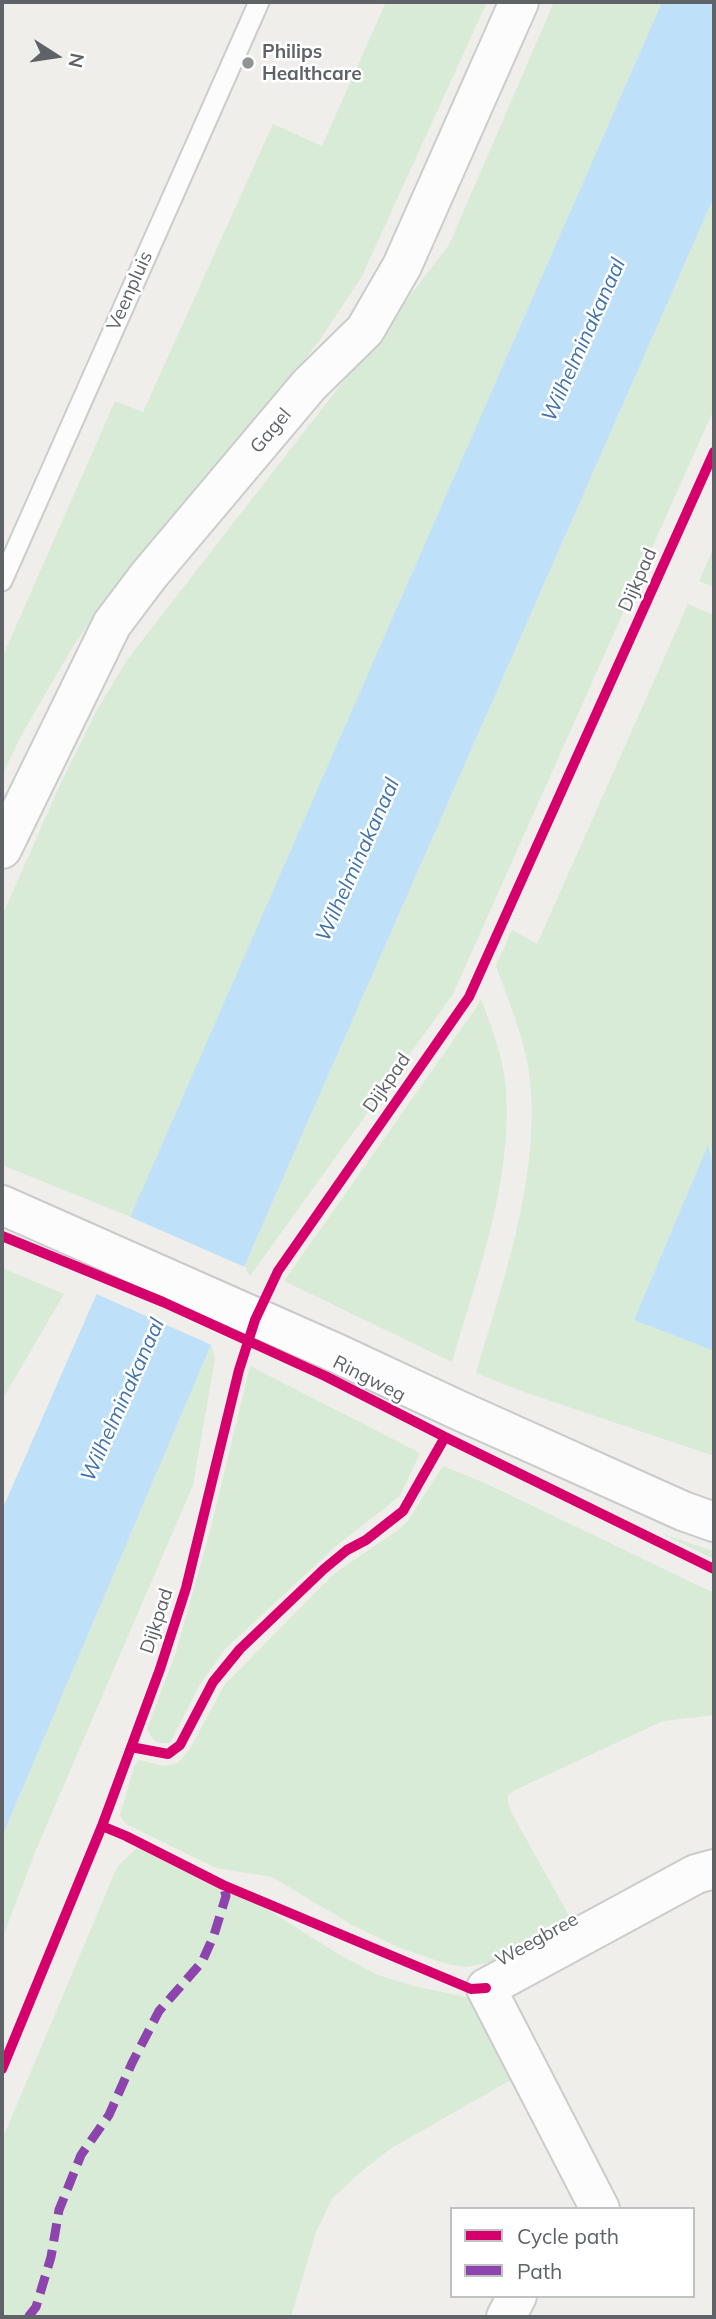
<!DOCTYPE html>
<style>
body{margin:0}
#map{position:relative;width:716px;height:2319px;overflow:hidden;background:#efeeea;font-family:Mulish,sans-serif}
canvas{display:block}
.frame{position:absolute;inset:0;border:4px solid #5f6368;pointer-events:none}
.legend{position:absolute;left:450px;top:2207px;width:245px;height:91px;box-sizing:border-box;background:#fff;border:2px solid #bfc1c3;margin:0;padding:9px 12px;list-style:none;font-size:21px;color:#5f6368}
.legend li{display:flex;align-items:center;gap:14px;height:35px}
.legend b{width:35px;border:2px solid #bfc1c3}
.north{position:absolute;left:21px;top:21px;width:70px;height:70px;-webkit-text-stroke:5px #fff;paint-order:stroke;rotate:102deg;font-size:19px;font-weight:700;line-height:28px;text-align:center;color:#5f6368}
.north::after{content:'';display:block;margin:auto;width:24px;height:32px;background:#5f6368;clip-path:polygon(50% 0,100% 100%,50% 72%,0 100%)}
</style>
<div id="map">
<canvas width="716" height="2319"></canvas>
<div class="frame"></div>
<ul class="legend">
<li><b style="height:9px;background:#d6006c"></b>Cycle path</li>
<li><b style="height:9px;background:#8e44ad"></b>Path</li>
</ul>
<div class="north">N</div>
</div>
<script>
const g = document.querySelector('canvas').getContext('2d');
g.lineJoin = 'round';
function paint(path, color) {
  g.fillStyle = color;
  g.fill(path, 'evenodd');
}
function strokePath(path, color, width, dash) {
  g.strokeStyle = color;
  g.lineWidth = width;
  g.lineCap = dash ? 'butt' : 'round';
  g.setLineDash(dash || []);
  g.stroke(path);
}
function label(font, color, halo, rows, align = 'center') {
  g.font = font + ' Mulish,sans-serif';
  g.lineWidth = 5;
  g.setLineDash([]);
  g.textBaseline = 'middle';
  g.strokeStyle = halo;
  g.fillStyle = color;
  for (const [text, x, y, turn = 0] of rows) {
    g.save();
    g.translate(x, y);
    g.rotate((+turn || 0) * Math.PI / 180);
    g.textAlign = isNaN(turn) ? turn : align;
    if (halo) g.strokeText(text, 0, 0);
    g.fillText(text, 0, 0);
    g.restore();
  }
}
paint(new Path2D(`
 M386,2H487L362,276L321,338L260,419L132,564L75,643L23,732L2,775V658L115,401L143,412L273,124L322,146Z
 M554,2H662L131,1217L2,1165V916L59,787L97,710L127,660L449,245Z
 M714,197V409L453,994L250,1276L244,1267Z
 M714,547V587L699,581Z
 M688,604L714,615V1171L708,1146L634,1320L714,1351V1456L524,1392L476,1373C503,1281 537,1186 531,1089C528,1046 510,1005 496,966L512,930L537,944Z
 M481,999C492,1029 504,1059 506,1091C512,1183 477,1276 452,1362L284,1281L476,1008Z
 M2,1268L64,1294L2,1400Z
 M211,1344L215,1359L193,1485L36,1850L2,1939V1837Z
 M250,1366L420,1453L400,1496L336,1546L225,1649L199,1686L170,1743C158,1744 152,1741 147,1729L176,1652L210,1531Z
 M443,1466L487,1484L714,1593V1715L663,1721L515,1790L507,1796L510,1810L573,1923L489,1963L465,1967L447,1964L400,1948L354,1926L272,1877L216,1868L126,1824L120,1815L134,1767L139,1760L164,1766L178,1763L190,1749L225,1684L335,1573L397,1531L407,1522Z
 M662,1534L714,1551V1559Z
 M138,1847L242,1893L338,1954L378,1975L414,1986L470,1998L514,2078L390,2149L357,2175L332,2199L316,2232L291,2317H2V2140L117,1867Z`), '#d8ebd6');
paint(new Path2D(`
 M662,2H714V197L244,1267L2,1837V1510Z
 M708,1145L714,1171V1351L634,1320Z`), '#bfe0f9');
paint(new Path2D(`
 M128,1216L247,1268L214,1346L94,1293Z`), '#efeeea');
const service = new Path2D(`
 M2,581L259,2`);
const minor = new Path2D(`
 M2,849L112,624L149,575L309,385L365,330L402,266L519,2
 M600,2209L486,1988L696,1874L714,1869
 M506,2317L517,2296`);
const secondary = new Path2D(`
 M2,1205L336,1353L458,1410L683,1511L714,1522`);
strokePath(service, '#cbcccc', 23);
strokePath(minor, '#cbcccc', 42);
strokePath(secondary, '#cacacb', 42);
strokePath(service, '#fdfcfc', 19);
strokePath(minor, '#fdfcfc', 38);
strokePath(secondary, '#fdfcfc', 38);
strokePath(new Path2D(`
 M28,2317L36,2307L51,2257L59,2210L81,2155L109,2115L132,2063L159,2011L202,1962L214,1935L226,1896L223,1885`), '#8e44ad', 9, [18, 9]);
strokePath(new Path2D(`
 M2,1236L163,1302L325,1376L445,1437L714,1569
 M131,1747L168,1754L180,1745L213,1682L240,1649L324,1569L347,1550L366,1540L403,1511L445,1437
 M102,1826L126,1836L223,1885L471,1989L486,1988
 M2,2069L102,1826L160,1669L186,1588L239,1370L255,1320L278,1271L469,997L714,452`), '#d6006c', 10);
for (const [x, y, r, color] of [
 [248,63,7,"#919496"]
]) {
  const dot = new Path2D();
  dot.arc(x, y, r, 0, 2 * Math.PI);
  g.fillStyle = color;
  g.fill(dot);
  strokePath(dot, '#fff', 2.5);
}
label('bold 19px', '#5f6368', '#fff', [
 ["Philips",262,52],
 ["Healthcare",262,74]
], 'left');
label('19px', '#5f6368', '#fff', [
 ["Veenpluis",130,291,-66],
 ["Gagel",271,431,-50],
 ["Dijkpad",638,580,-66],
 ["Dijkpad",387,1083,-55],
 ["Ringweg",369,1379,27],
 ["Dijkpad",157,1621,-72],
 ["Weegbree",537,1940,-29]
]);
label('italic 21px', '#4174aa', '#fff', [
 ["Wilhelminakanaal",584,340,-66],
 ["Wilhelminakanaal",358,860,-66],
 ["Wilhelminakanaal",123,1400,-66]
]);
</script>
